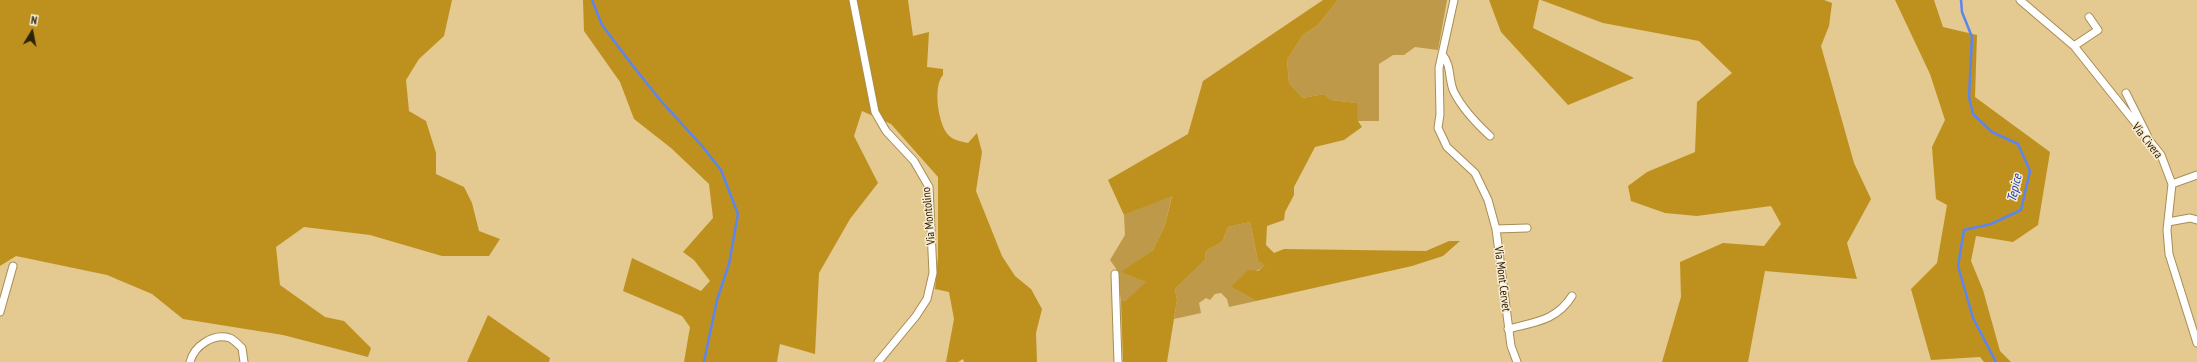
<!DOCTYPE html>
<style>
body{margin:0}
#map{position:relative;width:2197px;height:362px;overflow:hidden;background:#e4c991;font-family:"PT Sans Narrow",sans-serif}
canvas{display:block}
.north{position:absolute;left:12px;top:12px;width:40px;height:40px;-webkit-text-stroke:3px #f9ecd0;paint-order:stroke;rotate:10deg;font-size:11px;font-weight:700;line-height:16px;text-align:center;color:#2b2109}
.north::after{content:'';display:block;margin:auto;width:14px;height:18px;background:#2b2109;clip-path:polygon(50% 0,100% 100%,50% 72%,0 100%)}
</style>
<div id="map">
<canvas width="2197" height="362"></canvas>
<div class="north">N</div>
</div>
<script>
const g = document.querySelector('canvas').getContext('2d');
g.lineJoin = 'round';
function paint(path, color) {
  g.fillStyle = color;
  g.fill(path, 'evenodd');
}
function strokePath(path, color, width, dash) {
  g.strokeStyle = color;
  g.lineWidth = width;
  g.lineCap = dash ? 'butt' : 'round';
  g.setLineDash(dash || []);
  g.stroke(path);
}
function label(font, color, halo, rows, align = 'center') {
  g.font = font + ' "PT Sans Narrow",sans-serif';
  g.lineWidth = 3;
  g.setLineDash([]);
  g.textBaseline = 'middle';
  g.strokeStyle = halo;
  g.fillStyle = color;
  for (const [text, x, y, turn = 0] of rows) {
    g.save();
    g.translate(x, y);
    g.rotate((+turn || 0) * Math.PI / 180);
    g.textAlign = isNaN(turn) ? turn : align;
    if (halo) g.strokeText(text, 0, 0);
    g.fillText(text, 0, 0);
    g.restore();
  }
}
paint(new Path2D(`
 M1338,0H1447L1438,50L1415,47L1404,55H1393L1379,64V121H1358L1356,103L1331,100L1324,94L1303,98L1289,83L1287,60L1303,35L1318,25Z
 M1172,195L1165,225L1153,250L1122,272L1147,282L1125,301H1121L1117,270L1110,260L1125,235L1124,215Z
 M1250,222L1258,261L1266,265L1231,287L1256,301L1229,307L1227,299L1221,293L1215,294L1210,300L1206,298L1199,303L1201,313L1174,319L1177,300L1175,289L1205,260L1206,251L1222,242L1228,227Z`), '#bd9949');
paint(new Path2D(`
 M0,0H452L444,36L419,59L406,80L409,111L426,121L436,153V174L464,187L472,203L479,231L500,239L489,256H442L370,235L304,227L276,247L280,285L325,317L344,321L371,348L368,357L283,335L183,319L152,294L107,275L16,256L0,266Z
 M583,0H908L913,36L929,32L927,67L943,69V75C933,86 938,120 946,132C951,140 959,141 968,143L977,133L982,152L976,191L1002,256L1015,276L1031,289L1042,309L1036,333L1037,362H964L963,359L958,362H946L954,319L949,292L935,289L938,257V177L891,124L862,111L854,136L878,183L850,219L819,273L815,354L780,344L777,362H684L690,327L682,316L623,291L632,258L701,291L710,281L694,260L683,252L713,218L709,184L671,148L634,119L620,82L584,31Z
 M1323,0H1338L1318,25L1303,35L1287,60L1289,83L1303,98L1324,94L1331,100L1357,103L1358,121L1362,127L1344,140L1315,147L1294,187V195L1285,212L1284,220L1267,226L1266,245L1274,253L1284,249L1426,251L1449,241H1460L1443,256L1412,266L1256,301L1231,287L1248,270L1258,271L1265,265L1258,261L1250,222L1228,227L1222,242L1206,251L1205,260L1175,289L1177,300L1167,362H1123L1121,301H1125L1146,282L1121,272L1153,250L1165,225L1172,196L1124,215L1108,180L1188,134L1203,81Z
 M1489,0H1539L1533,28L1634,78L1568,105L1501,32Z
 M1541,0H1824L1832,3L1829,26L1821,46L1854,163L1871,199L1847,243L1857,279L1765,271L1748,362H1662L1681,297L1680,262L1723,243L1764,246L1781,224L1771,206L1697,216L1665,213L1631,201L1628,186L1647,172L1695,152L1697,102L1732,73L1699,41L1603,23Z
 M1895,0H1934L1943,27L1977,35L1975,97L2050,152L2038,225L2013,242L1976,236L1971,261L1983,290L2000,351L2011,362H1984L1980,357L1931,360L1911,289L1937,263L1947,205L1936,199L1932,147L1945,120L1930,74Z
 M488,315L550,358L549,362H467Z`), '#be911e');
strokePath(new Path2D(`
 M592,0L602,25L633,66L661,101L702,146L721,170L738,214L729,264L717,300L704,362
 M1961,0L1962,12L1972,37L1969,97L1973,114L1992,132L2018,144L2030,171L2021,210L1991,224L1964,230L1958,266L1973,318L1996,362`), '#5b86f0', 2.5);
const minor = new Path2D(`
 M853,0L875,112L886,131L914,161L929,187L933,273L927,299L916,316L878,362
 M1454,0L1439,68L1440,114L1438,128L1447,147L1475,173L1488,200L1496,229L1511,346L1517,362
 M2020,0L2074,46L2161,155L2172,184L2167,230L2169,254L2197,343
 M2074,46L2098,30L2089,17
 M1442,54C1452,65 1448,80 1454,92C1462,108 1477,124 1490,136
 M2126,93L2147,135
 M2172,184L2197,175
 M2168,222L2190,218L2197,220
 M1496,229L1527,228
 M1115,274L1118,362
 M0,312L13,266
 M1508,329C1535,322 1556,321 1572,296
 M190,362C194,346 213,333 230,338C234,340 239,345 242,348L244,362`);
strokePath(minor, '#a78d56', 9);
strokePath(minor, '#fff', 7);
label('12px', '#2b2109', '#f9ecd0', [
 ["Via Civera",2147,141,52],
 ["Via Montolino",929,216,-95],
 ["Via Mont Cervet",1502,279,83]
]);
label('italic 13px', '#1d43bd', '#f9ecd0', [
 ["Tepice",2015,188,-77]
]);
</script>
